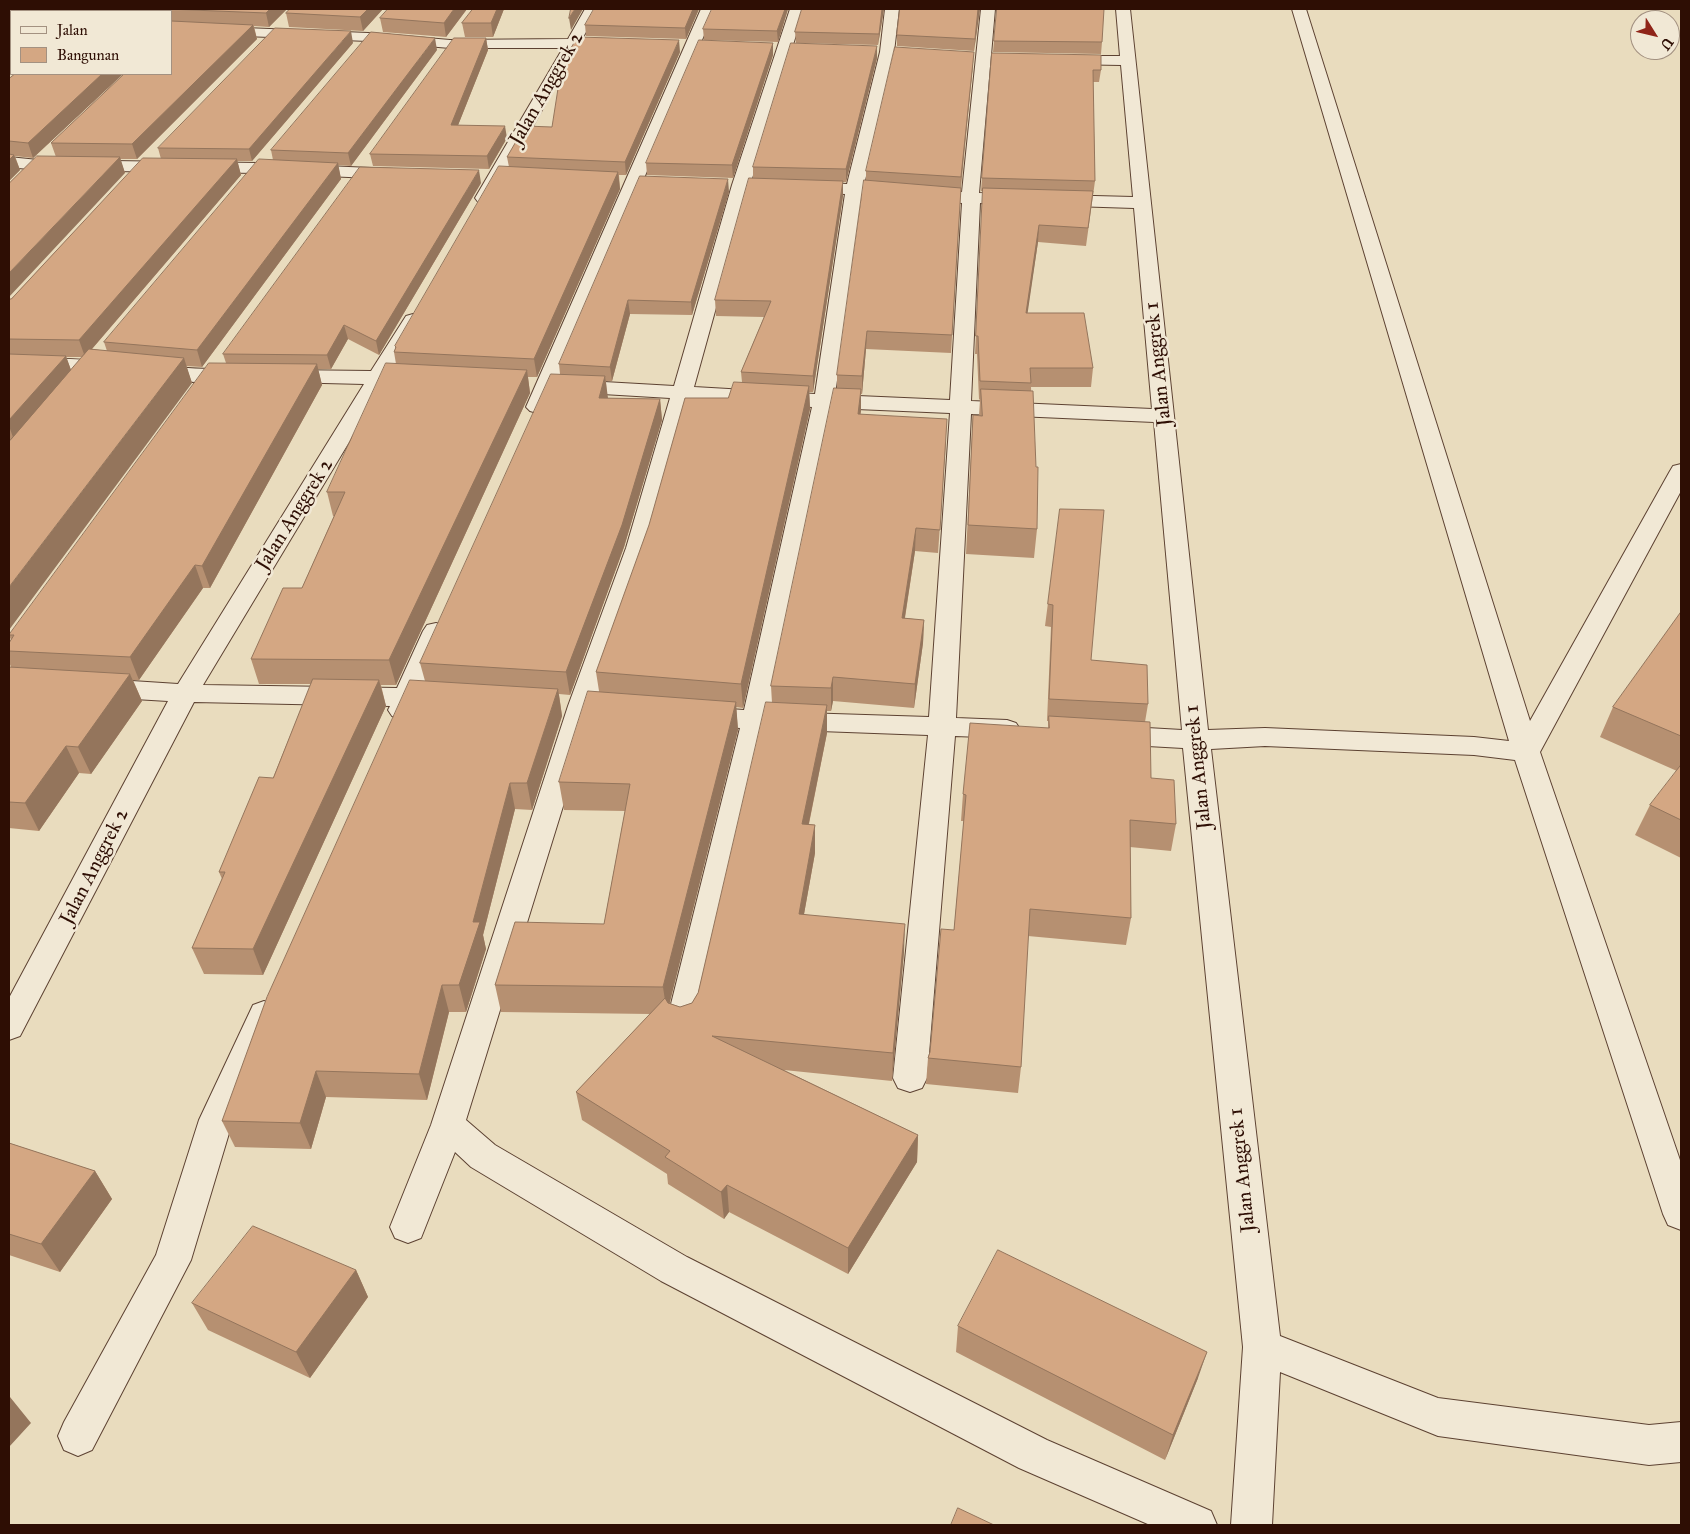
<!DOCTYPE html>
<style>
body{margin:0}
#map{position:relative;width:1690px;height:1534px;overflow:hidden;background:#e9dcbe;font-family:"IM FELL Great Primer",serif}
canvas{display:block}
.frame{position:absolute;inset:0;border:10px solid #2e0e04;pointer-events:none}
.legend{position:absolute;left:10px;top:10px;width:162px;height:65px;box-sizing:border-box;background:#f1e8d5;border:1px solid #a39181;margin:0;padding:6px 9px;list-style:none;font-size:15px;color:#2e0e04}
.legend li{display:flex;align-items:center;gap:10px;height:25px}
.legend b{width:25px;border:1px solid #a39181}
.north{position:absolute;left:1630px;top:10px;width:50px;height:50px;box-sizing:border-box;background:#f1e8d5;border:1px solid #a39181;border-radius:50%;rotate:126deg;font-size:14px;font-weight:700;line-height:20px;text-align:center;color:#2e0e04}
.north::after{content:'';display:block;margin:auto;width:18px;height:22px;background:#8f2418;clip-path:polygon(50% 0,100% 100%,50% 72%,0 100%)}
</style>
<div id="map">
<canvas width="1690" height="1534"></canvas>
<div class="frame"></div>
<ul class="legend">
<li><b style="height:6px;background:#f1e8d5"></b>Jalan</li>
<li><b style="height:14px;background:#d4a783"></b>Bangunan</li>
</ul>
<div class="north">U</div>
</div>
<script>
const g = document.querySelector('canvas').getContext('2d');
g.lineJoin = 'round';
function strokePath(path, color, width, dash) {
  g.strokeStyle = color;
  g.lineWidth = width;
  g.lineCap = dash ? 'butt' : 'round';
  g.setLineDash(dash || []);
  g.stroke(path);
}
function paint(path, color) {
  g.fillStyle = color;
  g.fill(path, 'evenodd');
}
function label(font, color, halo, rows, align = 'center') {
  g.font = font + ' "IM FELL Great Primer",serif';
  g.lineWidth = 5;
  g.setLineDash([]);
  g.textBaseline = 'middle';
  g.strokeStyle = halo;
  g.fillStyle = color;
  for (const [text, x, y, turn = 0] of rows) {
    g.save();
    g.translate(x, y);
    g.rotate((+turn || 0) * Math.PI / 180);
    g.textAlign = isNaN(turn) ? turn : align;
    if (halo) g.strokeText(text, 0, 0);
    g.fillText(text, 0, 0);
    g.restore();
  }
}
const minor = new Path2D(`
 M585,9H599L582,39L592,40L594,43L592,46L577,47L493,198L490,202L484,203L478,202L475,198L563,48H450L368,41L171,33V25L368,33L450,40L568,39Z
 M701,9H715L548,407L544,411L537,413L530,411L526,407Z
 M790,9H804L750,185L694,387L815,394L845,194L805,192L799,191L796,187L799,183L805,182L847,184L880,52L885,9H899L894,52L864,185L962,192L981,9H995L979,193L1133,197L1121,65L1065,64L1060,63L1058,60L1060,57L1065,56H1120L1116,9H1130L1208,730L1265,728L1474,737L1509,741L1292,9H1306L1530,721L1670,471L1673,466L1681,464V491L1540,752L1681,1163V1230L1668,1225L1663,1214L1515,760L1474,755L1265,746L1211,749L1280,1336L1438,1398L1649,1425L1681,1422V1462L1649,1465L1438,1436L1280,1372L1272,1525H1231L1243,1347L1183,748L1112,744L1102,741L1099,735L1102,729L1112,726L1182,730L1154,422L971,414L956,718L1007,720L1016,723L1020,729L1016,735L1007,738L955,736L927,1078L922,1088L910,1092L898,1088L893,1078L928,735L766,729L699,1020L694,1029L683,1033L672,1029L667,1020L740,728L700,725L691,722L687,716L691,710L700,707L744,710L812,407L691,399L650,548L594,706L466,1120L495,1145L687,1257L1047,1440L1211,1511L1217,1525H1150L1019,1468L661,1281L471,1167L455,1152L421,1238L408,1243L395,1238L390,1227L431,1125L568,706L626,548L670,398L569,392L562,390L559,386L562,382L569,380L674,386L732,185ZM862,195L962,203L950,400L835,395ZM980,203L1134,208L1152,409L971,401ZM833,408L950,413L929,717L770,712Z
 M9,157L38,160L258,163L394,169L400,170L402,174L400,178L394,179L258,173L38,170L9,167Z
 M413,314L420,316L423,320L392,372L400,374L403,378L400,382L384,384L203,685L397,688L423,631L427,625L436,623L445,625L449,631L423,689H440L449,692L453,698L449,704L440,707L416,706L410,716L401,719L392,716L388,710L390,706L194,702L20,1036L9,1040V998L168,701L101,697L92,694L88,688L92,682L101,679L178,684L364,384L284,382L277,380L274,376L277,372L284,370L371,371L406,316Z
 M9,357C69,358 128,362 188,368C207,370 227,367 245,372L248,376L245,380C215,388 164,378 131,375C90,371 50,370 9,369Z
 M264,1001L275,1005L280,1014L233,1120L191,1260L92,1450L78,1456L64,1450L58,1436L64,1422L156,1255L199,1120L253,1005Z`);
strokePath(minor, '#5d4232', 2);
paint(minor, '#f1e8d5');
paint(new Path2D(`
 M95,9H287L269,27L254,26L257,39L137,159H120L125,173L10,182L56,157L51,143L171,74V11H91Z
 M290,9H383L363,31L289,27L286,13Z
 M467,9L446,37L383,32L380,18Z
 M473,9H504L493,37H465L462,23Z
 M699,9L686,39L586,36L585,25Z
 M788,9L778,42L704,40L703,29Z
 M802,9H884L878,45L796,43L795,32Z
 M900,9H980L974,51L897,46V35Z
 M997,9L1102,42L1101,54L993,52Z
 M486,38L488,50L458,125L507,138L489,169L373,166L370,154Z
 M353,43L252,161H237L241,175L92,349L107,351L104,342L273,160L271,150L437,50L351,166L338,165L341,179L202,367L186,366L192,383L11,440H9V299H11L161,159L158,148ZM66,357H82L71,370Z
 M773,43V55L733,178L647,175L646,163Z
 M680,52L626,175H619L620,189L537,377H528L530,393L396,685H381L386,706L263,975L204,974L192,948L222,879L219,872L273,778L311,684H259L251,659L302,588L334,516H333L327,492L396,364L394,352L395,349V346L509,167L507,157L552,127Z
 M992,53L1101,70L1099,82H1093L1095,181L1086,246L1038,242L1027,313L1093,368L1091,387H1031L1037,529L1034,558L966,554L973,415L979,416L980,400L979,399L977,354H975L983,191H981Z
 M877,58L846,182H843V196L813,392H809L810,409L743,708L736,707L738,730L669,1003L680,1007L692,1003L698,993L772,703L771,686L837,388V375L866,180V171L973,64L961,188L951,353L866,349L862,394H861L860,414L946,442L938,553L915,551L905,618L924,620L923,643L914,708L833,701L831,711H827V733L809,824L815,825V853L804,914L904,952L892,1081L784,1070L918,1135L917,1162L848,1274L729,1212L724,1219L668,1184L667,1174L582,1120L576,1092L650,1014L501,1012L495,985L604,924L625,811L564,810L559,782L599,691L596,672L728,398L742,382L741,372L764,317L716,316L715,300L753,178V167Z
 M15,74H123L33,158L15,156L20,170L9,181V79Z
 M481,183L379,355L348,339L331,369H318L322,385L210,588H203L139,680H133L142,701L91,774L79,773L39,831L9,828V667H11L9,662V643L11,640L9,635L226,363L223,354Z
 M729,192L692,315L630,314L612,381H606L607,398L660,399L662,420L624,547L570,695L559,694L562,716L532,810L515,809L483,935L486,949L466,1012H449L427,1100L326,1097L311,1149L235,1147L222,1121L425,681L420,663L560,374L559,364Z
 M1060,509L1091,660L1148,704L1145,722L1151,778L1176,824L1171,851L1130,847L1131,918L1126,945L1028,936L1021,1067L1018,1093L926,1084L928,1058L930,1052L954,930L964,821H961L963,794L1048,728V721H1047L1051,627L1045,626Z
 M1681,612V858L1635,835L1650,805L1677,771L1600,737L1613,707Z
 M9,1143L95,1171L112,1199L60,1272L9,1255Z
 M356,1270L368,1297L310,1378L208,1330L192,1303Z
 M958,1326L1198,1378L1165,1460L956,1352Z`), '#b69071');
paint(new Path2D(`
 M270,9H287L269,27L266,13Z
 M368,9H383L363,31L360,17Z
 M454,9H467L446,37L444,23Z
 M497,9H504L493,37L491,23Z
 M575,9H583L571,30L569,18Z
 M693,9H699L686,39L685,28Z
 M785,9H788L778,42L777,31Z
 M882,9H884L878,45L879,34Z
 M978,9H980L974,51L975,39Z
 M253,25L257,39L137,159L132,144Z
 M351,31L353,43L252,161L249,149Z
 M435,38L437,50L351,166L348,153Z
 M486,38L488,50L453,138L451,125Z
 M679,40L680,52L626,175L625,162Z
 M773,43V55L733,178L732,165Z
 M877,46V58L846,182V169Z
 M974,52L973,64L960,190L961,177Z
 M102,74H123L33,158L28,143Z
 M505,126L507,138L489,169L487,156Z
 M14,155L20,170L9,181V160Z
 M120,157L125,173L9,297V273Z
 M237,159L241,175L85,357L79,340Z
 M338,163L341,179L202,367L197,350Z
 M479,170L481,183L379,355L376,341Z
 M618,172L620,189L537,377L534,359Z
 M728,179L729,192L692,315L691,302Z
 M843,181V196L813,392V376Z
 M1039,225L1038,242L1025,331L1026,313Z
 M628,300L630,314L612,381L610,367Z
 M344,325L348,339L331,369L327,355Z
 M867,331L866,349L862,394V376Z
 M66,356L72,373L14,440L9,426V420Z
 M184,358L192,383L9,630V587Z
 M317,364L322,385L210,588L202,566Z
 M527,370L530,393L396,685L389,660Z
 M605,376L608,398L602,420L599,398Z
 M809,386L810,409L743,708L741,684Z
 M861,389V411L858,436V414Z
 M660,399L662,420L624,547L570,695L566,672Z
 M916,528L915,551L901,642L902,618Z
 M195,565L203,588L139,680L130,657Z
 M924,620L923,643L914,708L915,684Z
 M130,674L142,701L91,774L78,747Z
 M833,677V701L831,711V688Z
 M379,680L386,706L263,975L253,949Z
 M558,689L562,716L532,810L527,783Z
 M736,702L738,730L667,1014L663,987Z
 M827,705V733L803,852L802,824Z
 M66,746L79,773L39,831L25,803Z
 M510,783L515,809L483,935L486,949L466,1012L459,985L473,922Z
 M815,825V853L799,942V914Z
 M905,924L904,952L892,1081L893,1053Z
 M442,985L449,1012L427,1100L419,1074Z
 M316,1071L326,1097L311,1149L300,1123Z
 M918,1135L917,1162L848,1274V1248Z
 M95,1171L112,1199L60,1272L41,1244Z
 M727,1185L729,1212L724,1219L721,1192Z
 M356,1270L368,1297L310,1378L296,1352Z
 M1207,1352L1198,1378L1165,1460L1173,1435Z
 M10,1397L31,1423L9,1447V1399Z`), '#94755c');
const building = new Path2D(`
 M95,9H270L266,13L167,9L165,11H91Z
 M290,9H368L360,17L286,13Z
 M388,9H454L444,23L380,18Z
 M473,9H497L491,23H462Z
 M571,9H575L569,18Z
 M594,9H693L685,28L585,25Z
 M712,9H785L777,31L703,29Z
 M802,9H882L879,34L795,32Z
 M900,9H978L975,39L897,35Z
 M997,9H1104L1102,42L994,41Z
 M171,21L253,25L132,144L51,143L124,74H171Z
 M275,28L351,31L249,149L158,148Z
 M371,32L435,38L348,153L271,150Z
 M578,37L679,40L625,162L507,157L525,126L552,127L562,63Z
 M454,38H486L451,125L505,126L487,156L370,154Z
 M699,40L773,43L732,165L646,163Z
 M791,43L877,46L846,169L753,167Z
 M895,47L974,52L961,177L866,171Z
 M992,53L1101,55V70H1093L1095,181L982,178Z
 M15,74H102L28,143L9,141V79Z
 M9,154L14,155L9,160Z
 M37,156L120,157L9,273V182H10Z
 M143,158L237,159L79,340L9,339V299H11Z
 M259,159L338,163L197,350L104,342Z
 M499,166L618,172L534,359L394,352L396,347L395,346Z
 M360,167L479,170L376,341L344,325L327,355L223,354Z
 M640,176L728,179L691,302L628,300L610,367L559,364Z
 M749,178L843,181L813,376L741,372L771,301L715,300Z
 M864,180L961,188L952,335L867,331L862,376L837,375Z
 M983,188L1093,191L1088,228L1039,225L1026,313H1084L1093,368H1030L1031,383L980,381L978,336H976Z
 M89,349L184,358L9,587V442Z
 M9,354L66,356L9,420Z
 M209,363L317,364L202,566L195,565L130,657L9,651V643L14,635H9Z
 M386,363L527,370L389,660L251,659L283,588H302L345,492H327Z
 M551,374L605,376L599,398L660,399L622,525L566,672L420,663Z
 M734,382L809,386L741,684L596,672L649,525L685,398H728Z
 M834,388L861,389L858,414L947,419L940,530L916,528L902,618L924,620L915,684L833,677L831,688L771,686Z
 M981,389L1033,391L1036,467H1038L1037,529L968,525L973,415L982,416Z
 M1060,509L1104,510L1091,660L1147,665L1148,704L1049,699L1053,605L1048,604Z
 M1681,612V736L1613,707Z
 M9,667L130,674L78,747L66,746L25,803L9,802Z
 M313,679L379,680L253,949L192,948L225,872H219L259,777L273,778Z
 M410,680L558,689L527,783H510L473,922H480L459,985H442L419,1074L316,1071L300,1123L222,1121L267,997Z
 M588,691L736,702L663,987L495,985L515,922L604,924L630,784L559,782Z
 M766,702L827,705L802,824L815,825L799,914L905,924L893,1053L712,1036L918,1135L848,1248L727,1185L721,1192L665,1157L670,1151L576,1092L665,998L668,1003L680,1007L692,1003L698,993Z
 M1049,716L1150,722L1151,778L1174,780L1176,824L1130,820L1131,918L1030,909L1021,1067L928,1058L930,1052L941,929L954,930L966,795L963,794L970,723L1049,728Z
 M1681,765V820L1650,805Z
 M9,1143L95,1171L41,1244L9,1234Z
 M253,1226L356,1270L296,1352L192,1303Z
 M998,1250L1207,1352L1173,1435L958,1326Z
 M958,1508L994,1525H951Z`);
paint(building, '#d4a783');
strokePath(building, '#94755c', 1);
label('20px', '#2e0e04', '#f1e8d5', [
 ["Jalan Anggrek 2",547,89,-60],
 ["Jalan Anggrek 1",1159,364,-96],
 ["Jalan Anggrek 2",295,515,-58],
 ["Jalan Anggrek 1",1199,767,-96],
 ["Jalan Anggrek 2",95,867,-63],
 ["Jalan Anggrek 1",1243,1170,-96]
]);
</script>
